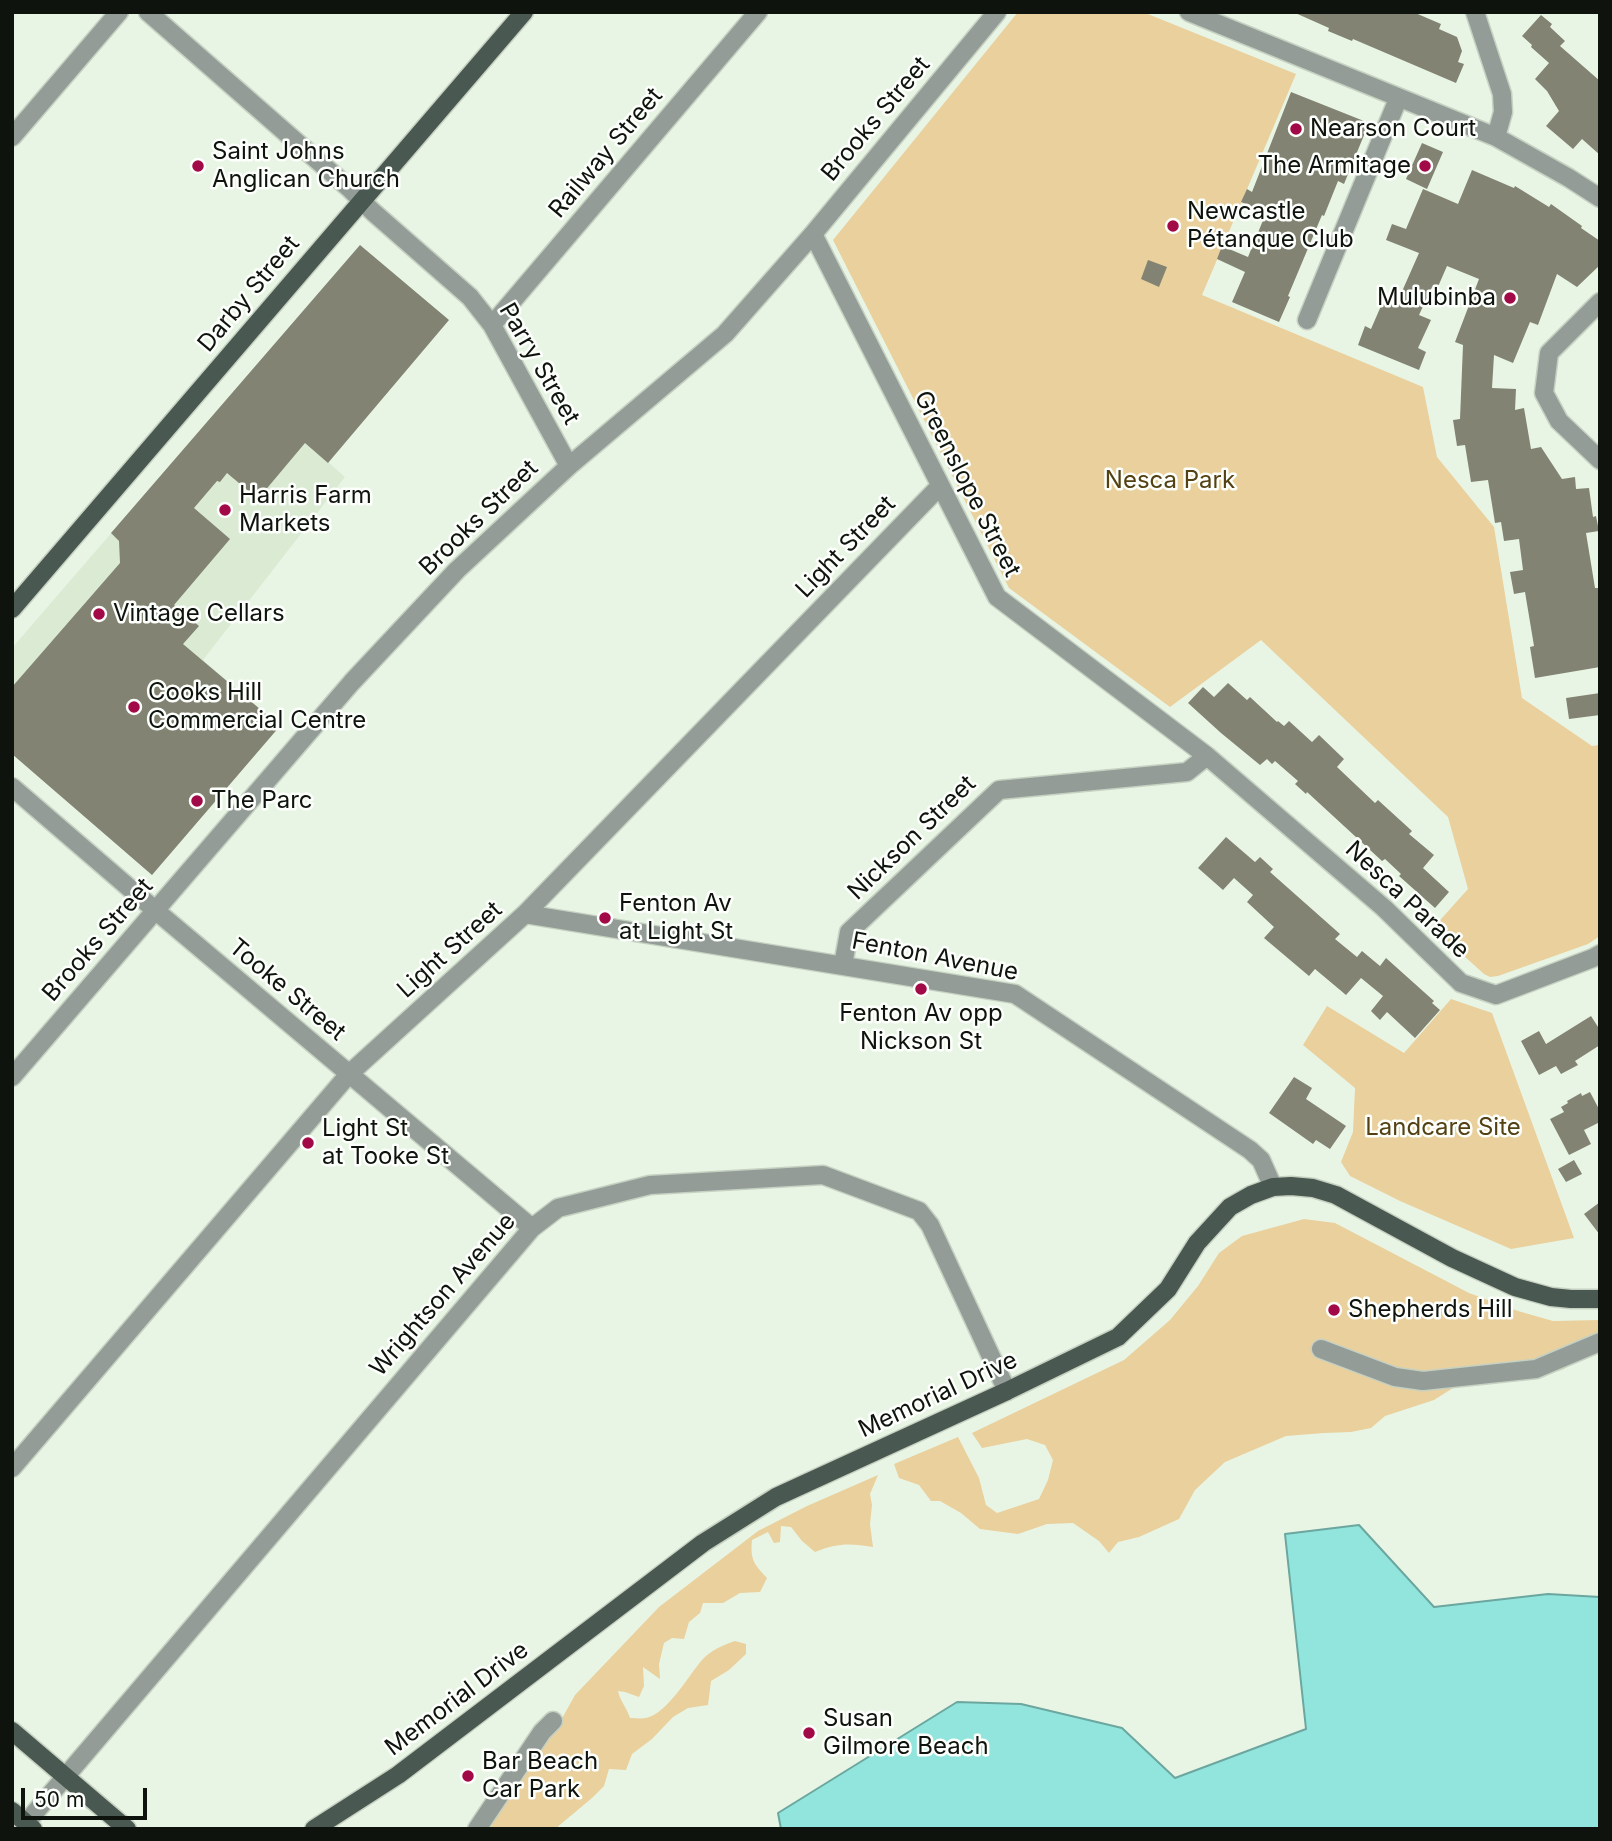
<!DOCTYPE html>
<meta charset="utf-8">
<style>
body{margin:0}
#map{position:relative;width:1612px;height:1841px;overflow:hidden;background:#e9f5e4;font-family:Inter,sans-serif}
canvas{display:block}
.frame{position:absolute;inset:0;border:14px solid #0f130d;pointer-events:none}
.scale{position:absolute;left:21px;top:1788px;width:126px;height:32px;box-sizing:border-box;border:4px solid #0f130d;border-top:0;padding-left:9px;font-size:21px;line-height:24px;white-space:nowrap;color:#0f130d;-webkit-text-stroke:5px #fcfffb;paint-order:stroke}
</style>
<div id="map">
<canvas width="1612" height="1841"></canvas>
<div class="frame"></div>
<div class="scale">50 m</div>
</div>
<script>
const g = document.querySelector('canvas').getContext('2d');
g.lineJoin = 'round';
function paint(path, color) {
  g.fillStyle = color;
  g.fill(path, 'evenodd');
}
function strokePath(path, color, width, dash) {
  g.strokeStyle = color;
  g.lineWidth = width;
  g.lineCap = dash ? 'butt' : 'round';
  g.setLineDash(dash || []);
  g.stroke(path);
}
function label(font, color, halo, rows, align = 'center') {
  g.font = font + ' Inter,sans-serif';
  g.lineWidth = 5;
  g.setLineDash([]);
  g.textBaseline = 'middle';
  g.strokeStyle = halo;
  g.fillStyle = color;
  for (const [text, x, y, turn = 0] of rows) {
    g.save();
    g.translate(x, y);
    g.rotate((+turn || 0) * Math.PI / 180);
    g.textAlign = isNaN(turn) ? turn : align;
    if (halo) g.strokeText(text, 0, 0);
    g.fillText(text, 0, 0);
    g.restore();
  }
}
paint(new Path2D(`
 M360,245L449,320L328,462L345,477L203,660L280,726L152,875L12,754V648Z`), '#daead3');
paint(new Path2D(`
 M1018,12H1143L1296,74L1202,295L1423,387L1437,457L1494,527L1522,698L1592,746L1600,745V936L1588,944L1498,976L1490,977L1484,974L1433,928L1468,889L1448,817L1261,640L1170,707L1009,588L833,240Z
 M1451,999L1492,1013L1574,1238L1511,1249L1400,1201L1350,1176L1341,1162L1353,1132L1355,1088L1303,1045L1327,1006L1404,1053Z
 M1304,1219L1335,1223L1469,1293L1518,1311L1553,1321L1600,1320V1336L1593,1351L1562,1370L1453,1388L1434,1400L1385,1416L1371,1428L1351,1432L1324,1433L1286,1436L1225,1462L1195,1490L1179,1519L1139,1537L1118,1542L1109,1553L1099,1541L1073,1523L1047,1524L1018,1534L980,1529L961,1513L940,1501H931L919,1485L899,1478L894,1464L958,1437L979,1478L986,1505L997,1513L1039,1499L1048,1480L1053,1460L1045,1445L1027,1439L982,1448L972,1433L1124,1360L1170,1320L1198,1286L1219,1253L1242,1236Z
 M878,1475L870,1494L872,1505L870,1524L873,1547C850,1543 837,1543 815,1552L802,1541L791,1527L781,1526L780,1542L774,1543L768,1532L752,1540C750,1560 754,1564 767,1578L760,1592L740,1593L723,1603H703L700,1613L689,1622L684,1639L672,1638L664,1643L659,1664L660,1679L643,1667L644,1686L639,1697L625,1692L618,1691C620,1701 627,1708 630,1718C635,1718 641,1719 646,1718C667,1714 689,1675 702,1660C711,1650 723,1645 735,1641L746,1644V1654L729,1670L711,1681L708,1705L688,1708L673,1717L652,1739L632,1754L626,1770L609,1769L604,1786L592,1798L555,1829H486L507,1801L560,1722L575,1695L659,1607L758,1531L807,1506Z`), '#e9d09d');
const water = new Path2D(`
 M1359,1525L1434,1607L1548,1594L1600,1597V1829H781L778,1813L957,1702L1021,1704L1122,1728L1175,1778L1306,1729L1285,1534Z`);
paint(water, '#92e5dd');
strokePath(water, '#6ba69f', 2);
paint(new Path2D(`
 M1293,12H1413L1441,24L1439,29L1457,37L1462,51L1458,62L1464,64L1456,83L1353,39L1352,41L1328,31L1329,28Z
 M1541,15L1552,24L1550,27L1565,41L1560,46L1600,81V155L1582,139L1573,149L1546,126L1559,111L1547,91L1535,79L1549,63L1531,47L1532,45L1522,36Z
 M1291,92L1369,123L1344,184L1338,181L1324,216L1322,215L1288,296L1290,297L1279,322L1232,302L1245,272L1217,259L1222,246L1248,257L1266,213L1241,202L1247,189L1252,192Z
 M1422,143L1443,152L1427,189L1406,179Z
 M1472,170L1514,188L1515,186L1549,207L1551,204L1582,226L1581,228L1600,241V265L1577,287L1557,274L1538,325L1530,322L1513,363L1494,355L1492,388L1516,389L1515,410L1524,408L1531,449L1541,447L1562,479L1575,477L1576,489L1589,488L1593,517L1596,516L1599,531L1586,533L1595,588H1600V667L1535,678L1530,647L1534,646L1525,592L1514,594L1510,572L1523,570L1519,539L1504,541L1501,522L1495,523L1488,480L1471,482L1465,445L1457,446L1453,420L1460,419L1463,345L1455,342L1479,279L1447,266L1437,289L1432,287L1419,315L1431,320L1418,348L1426,352L1419,370L1358,345L1365,326L1371,329L1384,299L1396,305L1419,253L1386,240L1392,224L1406,229L1423,189L1458,204Z
 M360,245L449,320L328,463L305,443L258,499L227,473L220,482L217,481L194,508L230,539L174,605L199,626L183,644L280,726L152,875L12,754V687L120,563L119,541L111,533Z
 M1148,260L1167,267L1159,287L1141,279Z
 M1228,683L1247,700L1250,697L1277,722L1278,721L1284,726L1289,721L1312,742L1319,735L1344,759L1337,767L1375,803L1378,800L1412,831L1409,834L1434,855L1423,868L1449,892L1435,908L1399,876L1401,874L1385,859L1382,861L1307,792L1306,794L1295,784L1298,781L1275,761L1272,764L1267,759L1260,765L1221,733L1188,703L1203,687L1214,697Z
 M1600,693V715L1569,719L1566,698Z
 M1226,837L1255,862L1260,857L1273,869L1270,872L1340,934L1335,939L1357,957L1362,951L1380,966L1386,958L1434,1001L1432,1003L1440,1010L1415,1038L1387,1012L1380,1020L1371,1011L1383,996L1361,978L1346,995L1315,969L1309,976L1264,938L1274,927L1247,902L1253,895L1234,878L1223,890L1198,868Z
 M1591,1016L1600,1030V1045L1575,1061L1578,1065L1561,1074L1556,1066L1539,1075L1521,1041L1539,1031L1546,1044Z
 M1294,1077L1312,1088L1306,1099L1346,1126L1330,1149L1316,1140L1313,1144L1269,1113Z
 M1590,1092L1600,1111V1122L1584,1130L1591,1144L1569,1155L1550,1119L1564,1112L1561,1107L1568,1103L1567,1101L1581,1093L1582,1096Z
 M1574,1160L1582,1174L1566,1182L1558,1169Z
 M1600,1202V1235L1584,1214Z`), '#828372');
const minor = new Path2D(`
 M148,12L349,188L372,211L470,297L492,325L569,466
 M1189,12L1496,137L1569,178L1600,198
 M1475,12L1502,94L1503,112L1496,137
 M12,137L119,12
 M813,234L997,597L1207,756L1384,908L1461,983L1496,995L1593,958L1600,954
 M1600,302L1549,353L1544,393L1559,421L1600,460
 M1307,320L1398,99
 M492,325L758,12
 M12,787L155,910L532,1228
 M525,914L1015,994L1250,1150L1261,1160L1273,1187
 M843,965L849,932L999,790L1187,772L1207,756
 M12,1077L352,682L457,570L569,466L725,334L813,234L997,12
 M1321,1349L1395,1377L1423,1381L1536,1369L1600,1342
 M12,1468L349,1074L525,914L940,486
 M26,1823L532,1228L558,1208L650,1185L823,1175L919,1211L930,1225L1007,1391
 M477,1829L542,1732L553,1721`);
const major = new Path2D(`
 M12,609L524,12
 M12,1731L127,1829
 M12,1811L33,1829
 M314,1829L398,1775L703,1543L776,1497L1007,1391L1118,1337L1168,1289L1197,1243L1230,1207L1251,1195L1273,1187L1291,1186L1313,1188L1336,1195L1452,1258L1515,1287L1551,1297L1571,1299H1600`);
strokePath(minor, '#c6d1c2', 21);
strokePath(major, '#c6d1c2', 21);
strokePath(minor, '#949c98', 18);
strokePath(major, '#495850', 18);
for (const [x, y, r, color] of [
 [1296,129,7,"#a20947"],
 [198,166,7,"#a20947"],
 [1425,166,7,"#a20947"],
 [1173,226,7,"#a20947"],
 [1510,298,7,"#a20947"],
 [225,510,7,"#a20947"],
 [99,614,7,"#a20947"],
 [134,707,7,"#a20947"],
 [197,801,7,"#a20947"],
 [605,918,7,"#a20947"],
 [921,989,7,"#a20947"],
 [308,1143,7,"#a20947"],
 [1334,1310,7,"#a20947"],
 [809,1733,7,"#a20947"],
 [468,1776,7,"#a20947"]
]) {
  const dot = new Path2D();
  dot.arc(x, y, r, 0, 2 * Math.PI);
  g.fillStyle = color;
  g.fill(dot);
  strokePath(dot, '#fcfffb', 2.5);
}
label('24px', '#0f130d', '#fcfffb', [
 ["Brooks Street",876,119,-50],
 ["Railway Street",606,153,-50],
 ["Darby Street",249,294,-50],
 ["Parry Street",539,364,60],
 ["Greenslope Street",967,484,63],
 ["Brooks Street",479,518,-44],
 ["Light Street",846,547,-46],
 ["Nickson Street",912,838,-44],
 ["Nesca Parade",1407,900,43],
 ["Brooks Street",98,940,-49],
 ["Light Street",450,950,-42],
 ["Fenton Avenue",935,957,11],
 ["Tooke Street",287,990,40],
 ["Wrightson Avenue",443,1295,-49],
 ["Memorial Drive",938,1395,-25],
 ["Memorial Drive",457,1699,-37]
]);
label('24px', '#0f130d', '#fcfffb', [
 ["Nearson Court",1310,129],
 ["Saint Johns",212,152],
 ["Anglican Church",212,180],
 ["The Armitage",1411,166,"right"],
 ["Newcastle",1187,212],
 ["Pétanque Club",1187,240],
 ["Mulubinba",1496,298,"right"],
 ["Harris Farm",239,496],
 ["Markets",239,524],
 ["Vintage Cellars",113,614],
 ["Cooks Hill",148,693],
 ["Commercial Centre",148,721],
 ["The Parc",211,801],
 ["Fenton Av",619,904],
 ["at Light St",619,932],
 ["Fenton Av opp",921,1014,"center"],
 ["Nickson St",921,1042,"center"],
 ["Light St",322,1129],
 ["at Tooke St",322,1157],
 ["Shepherds Hill",1348,1310],
 ["Susan",823,1719],
 ["Gilmore Beach",823,1747],
 ["Bar Beach",482,1762],
 ["Car Park",482,1790]
], 'left');
label('24px', '#544113', '#fcfffb', [
 ["Nesca Park",1170,481],
 ["Landcare Site",1443,1128]
]);
</script>
